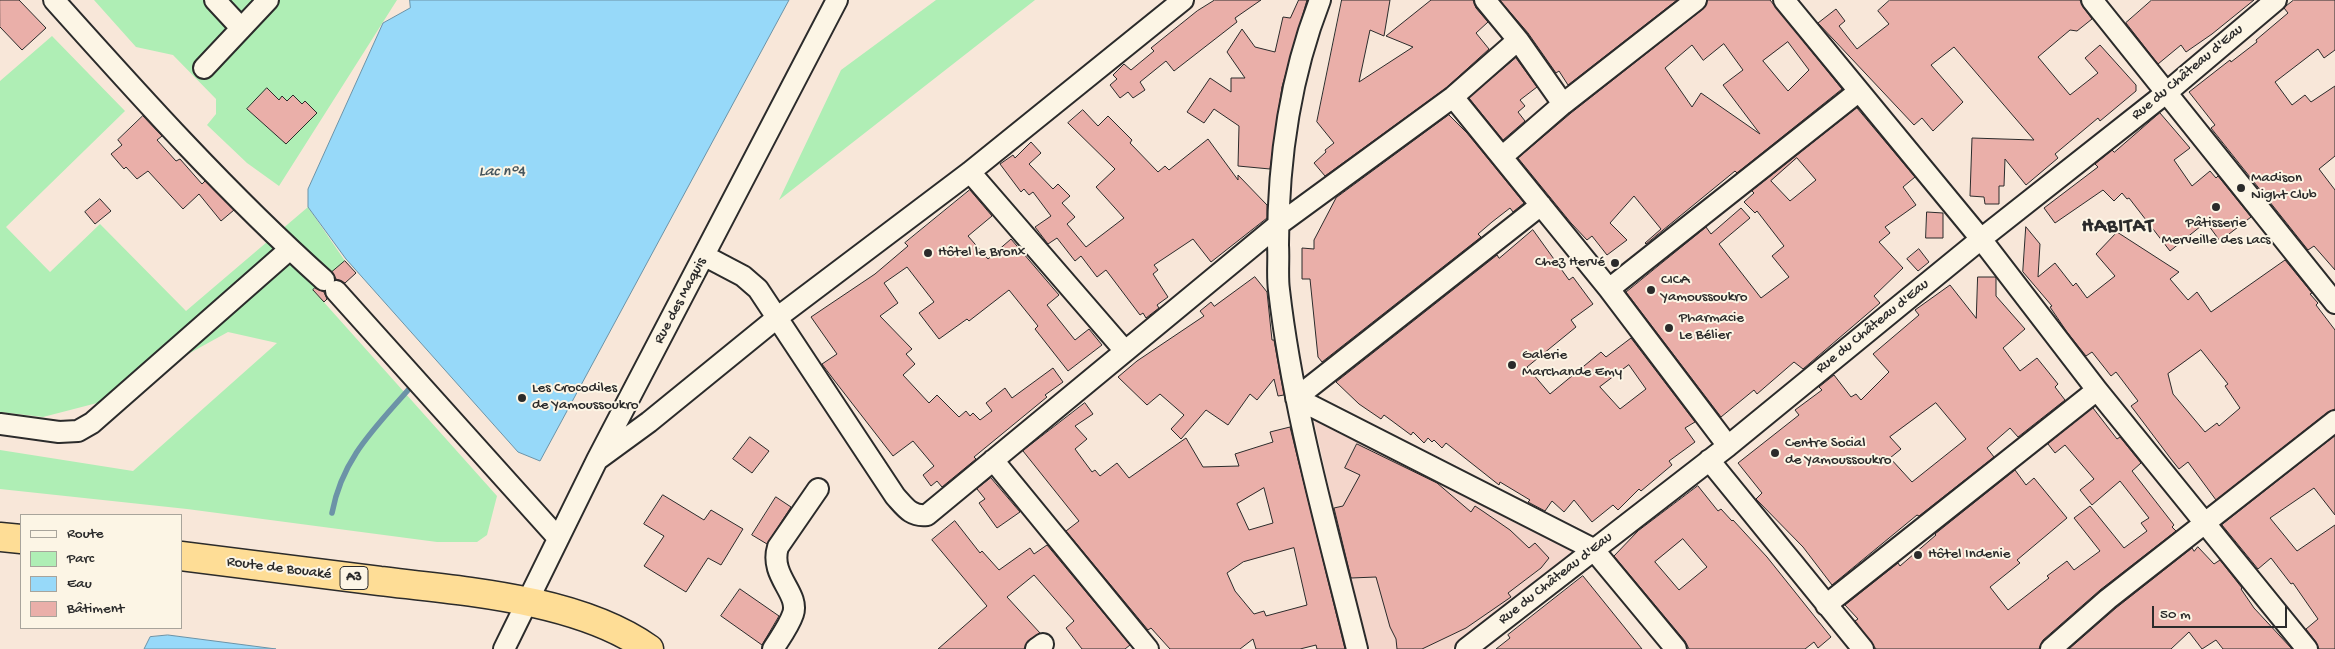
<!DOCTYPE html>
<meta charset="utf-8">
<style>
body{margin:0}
#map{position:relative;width:2335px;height:649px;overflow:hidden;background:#f8e7d9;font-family:"Gochi Hand",sans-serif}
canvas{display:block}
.legend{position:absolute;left:20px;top:514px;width:162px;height:115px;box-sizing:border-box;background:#fcf5e5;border:1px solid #a8a49b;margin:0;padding:6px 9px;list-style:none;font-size:15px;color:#2b2b2b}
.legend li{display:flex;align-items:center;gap:10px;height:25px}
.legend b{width:25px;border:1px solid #a8a49b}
.scale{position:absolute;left:2152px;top:606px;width:135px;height:22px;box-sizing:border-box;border:2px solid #2b2b2b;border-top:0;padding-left:6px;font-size:15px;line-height:18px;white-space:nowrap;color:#2b2b2b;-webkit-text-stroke:4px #fcf5e5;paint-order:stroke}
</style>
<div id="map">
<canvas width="2335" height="649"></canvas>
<ul class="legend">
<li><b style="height:6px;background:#fcf5e5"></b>Route</li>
<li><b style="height:14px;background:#afeeb5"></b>Parc</li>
<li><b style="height:14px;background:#97d9f9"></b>Eau</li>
<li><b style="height:14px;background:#eaafa9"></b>Bâtiment</li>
</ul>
<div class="scale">50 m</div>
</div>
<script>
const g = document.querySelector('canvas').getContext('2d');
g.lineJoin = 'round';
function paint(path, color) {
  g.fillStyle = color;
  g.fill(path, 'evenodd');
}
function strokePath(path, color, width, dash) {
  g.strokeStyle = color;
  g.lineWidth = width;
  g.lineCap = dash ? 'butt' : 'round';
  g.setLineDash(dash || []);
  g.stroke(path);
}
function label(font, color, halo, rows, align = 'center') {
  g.font = font + ' "Gochi Hand",sans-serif';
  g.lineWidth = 4;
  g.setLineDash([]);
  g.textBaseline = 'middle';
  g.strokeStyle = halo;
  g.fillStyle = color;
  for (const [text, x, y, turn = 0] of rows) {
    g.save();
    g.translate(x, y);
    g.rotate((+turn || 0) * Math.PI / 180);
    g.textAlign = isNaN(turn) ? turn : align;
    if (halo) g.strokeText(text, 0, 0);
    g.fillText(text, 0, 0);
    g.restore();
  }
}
paint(new Path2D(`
 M1313,416L1584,548L1451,649H1365Z`), '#f4d6cb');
paint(new Path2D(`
 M94,0H397L279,186L247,163L207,125L216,114V99L173,55L136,47Z
 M936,0H1035L779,200L841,70Z
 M52,36L125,111L6,227L50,272L100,224L186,311L308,207L345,261L313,290L497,496L487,535L477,542H437L187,509L0,489V450L133,471L277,343L228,332L101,402L43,417L0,412V81Z`), '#afeeb5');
const water = new Path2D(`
 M410,0H789L540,461L518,452L346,259L308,207V189L383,23L410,8Z
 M168,635L276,649H144L150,637Z`);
paint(water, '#97d9f9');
strokePath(water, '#6c93a7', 1);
strokePath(new Path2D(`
 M332,513C342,459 374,429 409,389`), '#6c93a7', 5.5);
const building = new Path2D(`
 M0,0H19L46,28L22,50L0,27Z
 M1215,0H1261L1235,18L1237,22L1174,71L1166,61L1140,82L1145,90L1133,98L1128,92L1120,98L1110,85L1117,79L1113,75L1124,64L1131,70L1154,51L1151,48L1197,11Z
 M1299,0H1307L1282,87L1270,169L1238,166L1239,126L1214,109L1204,123L1187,112L1210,78L1231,92V78H1245L1227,52L1242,29L1255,47L1275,52L1283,17L1290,18Z
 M1342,0H1390L1384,36L1370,30L1359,82L1413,47L1386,36L1431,0H1473L1476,8L1488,22L1476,33L1489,49L1446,88L1325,176L1314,163L1326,152L1325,150L1334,143L1317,122Z
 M1500,0H1677L1568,85L1559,71L1556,73L1528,33Z
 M1708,0H1770L1842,89L1737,173L1735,171L1646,244L1645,243L1661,229L1634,196L1610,223L1627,240L1607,255L1592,236L1587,240L1571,223L1518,158L1571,113L1703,9ZM1788,42L1809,70L1788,91L1763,61ZM1724,44L1743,70L1723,85L1760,134L1701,93L1692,107L1665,68L1692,45L1703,60Z
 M1890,0H2080L2083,7L2092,19L2077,31L2070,30L2038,57L2070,95L2098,73L2085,58L2100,45L2136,85V91L2100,121L2098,118L2055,154L2058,158L2026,185L2005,159L2004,186H1999V204H1985L1984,197L1970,196L1972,138L2034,140L1954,47L1931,65L1963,102L1933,131L1922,118L1914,125L1818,23L1836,9L1845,21L1839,26L1857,49L1889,24L1878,11Z
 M2152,0H2254L2212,34L2186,52L2181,45L2158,64L2126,23Z
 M2294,0H2335V50L2324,58L2318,49L2275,82L2292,105L2305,95L2311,102L2335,86V156L2319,169L2335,190V270L2314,246L2308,250L2211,128L2215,125L2189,92L2230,60L2231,62L2257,42L2256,40L2288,13L2284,8Z
 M1516,58L1537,87L1520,100L1525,106L1518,112L1525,121L1503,140L1469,98Z
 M267,88L279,100L282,96L287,101L293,95L302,104L305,101L317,113L286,144L247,109Z
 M1857,108L1915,177L1903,187L1916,205L1885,227L1890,233L1879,242L1903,268L1874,296L1880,303L1803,369L1794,362L1757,394L1754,390L1721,417L1626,292L1706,227L1711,234L1741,208L1750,218L1719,244L1761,298L1789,277L1772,256L1784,246L1757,211L1755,213L1744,202L1754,193L1752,191ZM1797,158L1816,180L1790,201L1771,181Z
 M1083,110L1098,126L1108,116L1132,140L1130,143L1158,172L1165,166L1169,170L1208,139L1238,180V175L1267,205V218L1211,262L1193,239L1154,265L1158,270L1153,274L1168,297L1157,305L1159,308L1146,318L1143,313L1140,315L1106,270L1097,277L1081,256L1075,261L1057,238L1048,244L1035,227L1051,216L1033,192L1029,195L1024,189L1021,192L1000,164L1013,155L1015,158L1031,142L1041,153L1029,164L1053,189L1058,184L1070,196L1062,203L1075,217L1067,224L1086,247L1124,218L1096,187L1115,169L1068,123Z
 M2160,113L2190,148L2174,160L2192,186L2210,171L2216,178L2218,176L2251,217L2220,241L2206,222L2170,251L2129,198L2127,199L2122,193L2114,201L2103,190L2055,223L2044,208L2098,167L2095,164L2112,150L2114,152Z
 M1449,115L1467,133L1524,203L1513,212L1510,208L1492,222L1478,234L1481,237L1322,362L1318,357L1310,279H1302V248L1314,249V240L1336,198Z
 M143,116L162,136L157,140L176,161L180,159L202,184L205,181L234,210L221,221L199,194L183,209L148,171L137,179L126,167L124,169L111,154L122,145L118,140Z
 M970,190L992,216L968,236L988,259L1011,239L1059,295L1047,305L1075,340L1089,329L1102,345L1068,371L1035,329L1038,326L1009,290L969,321L967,319L939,339L919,313L934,302L907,267L884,283L898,303L880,316L912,349L906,354L915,364L903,375L929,403L937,395L959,417L966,411L970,416L973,413L980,420L992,411L986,403L1005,388L1012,398L1053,368L1063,382L1045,395L1047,397L974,457L976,459L942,487L937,481L931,486L923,475L934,466L913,441L893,456L834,380L822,364L837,354L811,317L875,274L908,246L905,243Z
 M100,199L111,211L95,224L85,212Z
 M1927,212L1943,213V238H1926Z
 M2026,227L2040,244L2038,277L2055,263L2073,286L2076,283L2087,298L2115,276L2096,254L2117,232L2179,272L2170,279L2188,300L2197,292L2211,312L2285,260L2312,293L2310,294L2318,303L2316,305L2335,330V409L2328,412L2216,500L2188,462L2179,469L2171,459L2131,406L2138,401L2116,372L2111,376L2092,352L2086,356L2067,332L2050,307L2052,306L2023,272ZM2201,350L2228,384L2225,386L2240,408L2219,426L2217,423L2205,432L2173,394L2168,374Z
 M1533,230L1569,280L1573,277L1593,304L1571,320L1576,327L1527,367L1550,394L1601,352L1606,357L1631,338L1695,422L1685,428L1695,442L1669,461L1672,465L1641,491L1639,489L1618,510L1613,505L1592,522L1574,500L1564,512L1552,501L1545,511L1528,502L1530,500L1500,482L1499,485L1446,443L1442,448L1434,440L1432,442L1428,438L1424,443L1413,432L1411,435L1384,415L1381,419L1359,404L1336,382L1497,255L1499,258ZM1629,365L1646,389L1620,409L1600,387Z
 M1919,249L1929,262L1918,271L1907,259Z
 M345,261L356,273L345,283L336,279L332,272Z
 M1255,277L1267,292L1272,340H1274L1284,395L1278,396L1274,379L1257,400L1250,394L1228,425L1206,410L1181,439L1171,429L1184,415L1160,394L1147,405L1118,377L1137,361L1204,316L1200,311L1211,302L1214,306Z
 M1978,277H1996V296L2025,329L2003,348L2020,371L2037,358L2058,384L2055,387L2065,400L2018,437L2010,428L1987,448L1994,457L1919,516L1917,515L1832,585L1803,547L1756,499L1762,493L1738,463L1799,415L1795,410L1822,390L1819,387L1834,375L1851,397L1856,394L1861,400L1889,372L1873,354L1919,315L1915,310L1950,285L1976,318ZM1936,403L1966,439L1912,482L1890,458L1901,449L1890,437Z
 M315,288L324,292L327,299L324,302L313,290Z
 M1085,403L1093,414L1075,426L1087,439L1075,449L1092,472L1095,470L1100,476L1117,463L1129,478L1186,438L1203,467L1239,466L1235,454L1273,442L1270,432L1290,427L1345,649H1317L1316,645L1300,649H1256L1253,639L1240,649H1170L1151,628L1148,630L1066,531L1079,521L1023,451ZM1264,488L1273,523L1249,530L1237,504ZM1294,548L1307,605L1266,616L1264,611L1254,614L1235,591L1227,573L1243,562Z
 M2093,408L2117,439L2120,437L2141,463L2132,471L2174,525L2172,527L2176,531L2100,590L2043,640L2039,649H1876L1855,621L1858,619L1845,605L1898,563L1900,566L1936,535L1935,534L2015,470L2026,485L2034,478L2067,518L2017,560L2020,563L1990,587L2008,610L2049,578L2047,576L2067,561L2074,570L2100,551L2074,518L2090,506L2124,548L2147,531L2141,523L2149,518L2120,481L2092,505L2080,490L2094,479L2065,445L2055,453L2048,444Z
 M2335,436V515L2314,488L2270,518L2297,551L2335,525V649H2319L2316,642L2306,629L2318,619L2293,583L2291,584L2271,558L2258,569L2222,525Z
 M750,437L769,451L752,473L733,459Z
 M1357,444L1437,483L1471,512L1475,506L1484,512L1510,530L1529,548L1535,543L1549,558L1541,568L1508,593L1511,597L1466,628L1422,649H1397L1396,639L1390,627L1376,577L1351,578L1334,508L1343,506L1360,475L1345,468Z
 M991,478L1020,512L997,528L979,503L985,499L977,489Z
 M1698,486L1718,511L1721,509L1732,521L1733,520L1767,557L1831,637L1818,648L1814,642L1805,649H1689L1685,641L1614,556L1638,531ZM1683,539L1707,567L1679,590L1655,562Z
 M663,495L704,520L711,510L743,529L721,565L708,558L686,592L644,566L664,536L644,524Z
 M776,497L791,507L767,544L752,535Z
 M955,521L980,553L982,551L999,570L1030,548L1034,554L1047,545L1130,645L1125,649H1082L1066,628L1074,621L1034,575L1007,597L1040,633L1029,640L1024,649H938L987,606L932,540Z
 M2198,547L2214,564L2220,560L2242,588L2241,589L2254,608L2292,649H2223L2216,640L2202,649L2189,632L2171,649H2069L2116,608L2192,548L2194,551Z
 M1583,576L1642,649H1496L1510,638L1508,635Z
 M740,589L779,616L762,645L721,616Z`);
paint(building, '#eaafa9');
strokePath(building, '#2b2b2b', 1);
const minor = new Path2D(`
 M54,0C140,96 227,193 324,280
 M215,0L241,28
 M1320,0C1290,77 1278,163 1278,245C1279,260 1277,276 1279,290C1293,412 1328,531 1357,649
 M1485,0L1518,40L1563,104
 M1784,0L1981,239L2097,390L2307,649
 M2092,0L2335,303
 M204,68L268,0
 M1453,97L1609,289L1728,446
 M1503,156L1563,104L1696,0
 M970,172L1125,351
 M1541,205L1296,398L1593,549L1676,649
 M705,256L743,276L758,289L895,496C905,507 911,517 927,515L1278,225L1453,97L1518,40
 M1609,289L1858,92
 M336,291L558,538
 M0,424L59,432L78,431L92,423L290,249
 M597,460L649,422L778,317L970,172L1183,0
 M993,460L1148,649
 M1709,460L1863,649
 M1826,605L2097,390
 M504,649L597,460L837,0
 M773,649C780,638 789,626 793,614C800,593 769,576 778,547L818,489
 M1036,649L1043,644
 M1466,649L1728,446L1981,239L2166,93L2276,0
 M2051,649L2108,599L2335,421`);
const highway = new Path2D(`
 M0,537L21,539
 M181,556C248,565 314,573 380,581C464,591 579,599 649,649`);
strokePath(minor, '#2b2b2b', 24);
strokePath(highway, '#2b2b2b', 31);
strokePath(minor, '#fcf5e5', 20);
strokePath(highway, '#fedd96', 28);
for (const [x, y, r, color] of [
 [2241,188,5,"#2b2b2b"],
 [2216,207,5,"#2b2b2b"],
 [928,253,5,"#2b2b2b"],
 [1615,263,5,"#2b2b2b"],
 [1651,290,5,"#2b2b2b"],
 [1669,328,5,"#2b2b2b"],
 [1512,365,5,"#2b2b2b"],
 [522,398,5,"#2b2b2b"],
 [1775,453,5,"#2b2b2b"],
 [1918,555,5,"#2b2b2b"]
]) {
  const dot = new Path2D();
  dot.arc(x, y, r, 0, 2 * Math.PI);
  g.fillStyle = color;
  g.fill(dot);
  strokePath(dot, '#fcf5e5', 2);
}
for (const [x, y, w] of [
 [354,578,28]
]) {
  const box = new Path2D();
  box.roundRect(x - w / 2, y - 11.5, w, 23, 4);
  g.fillStyle = '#fcf5e5';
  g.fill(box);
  strokePath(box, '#2b2b2b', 1);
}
label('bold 14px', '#2b2b2b', null, [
 ["A3",354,578]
]);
label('15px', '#2b2b2b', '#fcf5e5', [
 ["Rue du Château d'Eau",2188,73,-40],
 ["Rue des Maquis",681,301,-62],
 ["Rue du Château d'Eau",1873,327,-39],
 ["Route de Bouaké",279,569,7],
 ["Rue du Château d'Eau",1556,579,-38]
]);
label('15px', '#2b2b2b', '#fcf5e5', [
 ["Madison",2251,179],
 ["Night Club",2251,196],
 ["Pâtisserie",2216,224,"center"],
 ["Merveille des Lacs",2216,241,"center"],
 ["Hôtel le Bronx",938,253],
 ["Chez Hervé",1605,263,"right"],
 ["CICA",1661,281],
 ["Yamoussoukro",1661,298],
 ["Pharmacie",1679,319],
 ["Le Bélier",1679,336],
 ["Galerie",1522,356],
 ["Marchande Emy",1522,373],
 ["Les Crocodiles",532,389],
 ["de Yamoussoukro",532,406],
 ["Centre Social",1785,444],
 ["de Yamoussoukro",1785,461],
 ["Hôtel Indenie",1928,555]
], 'left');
label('italic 16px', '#46565e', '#fcf5e5', [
 ["Lac n°4",502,173]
]);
g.letterSpacing = '1px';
label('bold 20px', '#2b2b2b', '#fcf5e5', [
 ["HABITAT",2118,228]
]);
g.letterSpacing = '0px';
</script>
